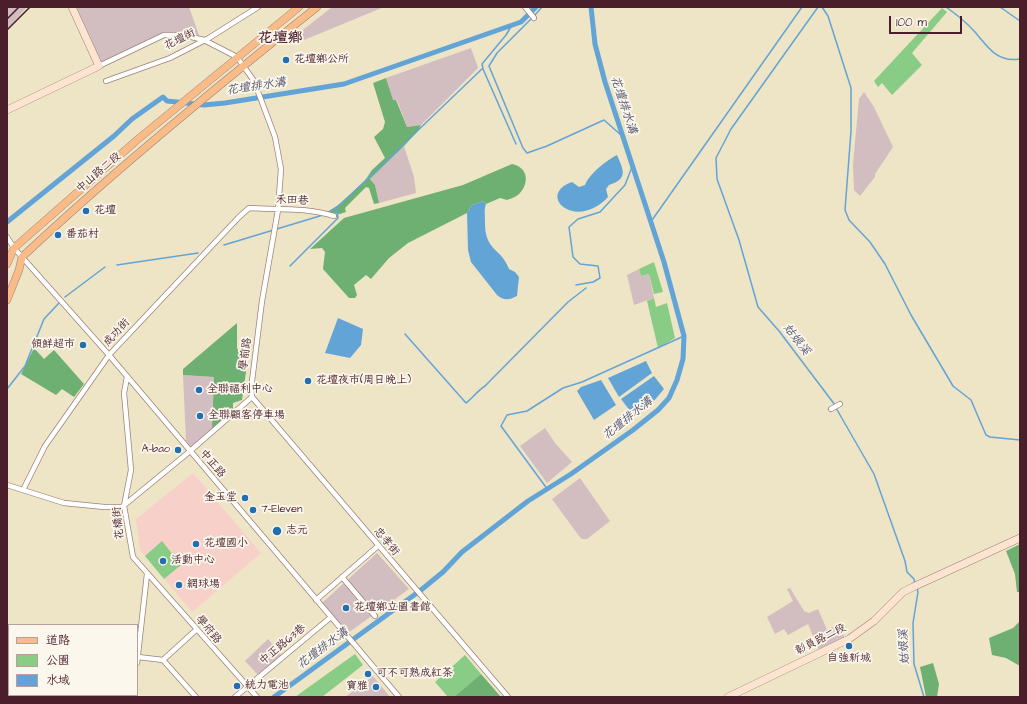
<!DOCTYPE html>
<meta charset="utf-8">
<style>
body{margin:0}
#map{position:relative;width:1027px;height:704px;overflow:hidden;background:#eee4c6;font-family:"Architects Daughter","LXGW WenKai TC",sans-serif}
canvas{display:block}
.frame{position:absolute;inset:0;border:8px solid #4a1f2b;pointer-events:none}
.legend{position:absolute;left:8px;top:624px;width:130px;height:72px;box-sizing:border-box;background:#fbf7ec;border:1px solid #b4a19f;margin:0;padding:5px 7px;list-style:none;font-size:12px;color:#4a1f2b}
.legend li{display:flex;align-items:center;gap:8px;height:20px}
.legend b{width:20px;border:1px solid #b4a19f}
.scale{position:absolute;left:889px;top:16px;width:73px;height:18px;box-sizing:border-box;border:2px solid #4a1f2b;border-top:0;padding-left:5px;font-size:12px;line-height:14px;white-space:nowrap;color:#4a1f2b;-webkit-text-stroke:3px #fbf7ec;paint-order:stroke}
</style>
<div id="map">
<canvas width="1027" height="704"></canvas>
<div class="frame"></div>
<ul class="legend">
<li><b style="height:5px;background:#f9bc89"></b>道路</li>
<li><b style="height:11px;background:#89cc85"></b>公園</li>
<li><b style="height:11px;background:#63a4d6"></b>水域</li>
</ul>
<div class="scale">100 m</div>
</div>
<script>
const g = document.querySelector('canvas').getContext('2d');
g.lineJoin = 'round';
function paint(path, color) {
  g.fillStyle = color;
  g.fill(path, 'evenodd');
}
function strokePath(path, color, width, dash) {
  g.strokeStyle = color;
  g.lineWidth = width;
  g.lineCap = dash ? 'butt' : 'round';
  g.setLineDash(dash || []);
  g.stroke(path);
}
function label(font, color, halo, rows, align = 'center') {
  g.font = font + ' "Architects Daughter","LXGW WenKai TC",sans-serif';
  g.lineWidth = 3.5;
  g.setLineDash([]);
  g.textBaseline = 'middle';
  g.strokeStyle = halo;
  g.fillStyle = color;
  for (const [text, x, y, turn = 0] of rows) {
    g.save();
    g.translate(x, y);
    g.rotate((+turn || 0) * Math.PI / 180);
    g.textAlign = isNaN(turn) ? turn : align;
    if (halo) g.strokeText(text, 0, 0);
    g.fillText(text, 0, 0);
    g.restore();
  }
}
paint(new Path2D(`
 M193,473L261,553L192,612L140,550L136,519Z`), '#f7d0c9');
paint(new Path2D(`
 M9,7H27L7,30V9Z
 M74,7H189L200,38L167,36L105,64L100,63Z
 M332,7H384L304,40L299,33Z
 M471,48L478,68L421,125L407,127L397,100L393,101L386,78Z
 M864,92L874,107L893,147L875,174V177L860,196L854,190L853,164L859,99Z
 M404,146L414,177L416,193L379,203L375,185L370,179Z
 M639,269L641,276L649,274L654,298L634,305L627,275Z
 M183,375L214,377L212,429L191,447L186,441Z
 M545,428L555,443L572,462L547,483L520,446Z
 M580,478L610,521L587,539H582L579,536L552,499Z
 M377,553L409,589L348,633L322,603Z
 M790,588L804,611L809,613L818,609L827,630L838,624L846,640L820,653L808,624L788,635L784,629L775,634L767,617L793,601L787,589Z
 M268,639L282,656L259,676L245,661Z
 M373,676L390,697H345Z`), '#d2bec1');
paint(new Path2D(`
 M942,8L947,12L912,53L922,65L892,95L882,83L878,87L874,81Z
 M654,262L663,292L654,294L649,274L641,276L639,269Z
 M654,298L656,307L667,303L675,338L658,348L647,301Z
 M162,541L181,565L164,579L145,556Z
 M355,654L363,665L322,697H295Z
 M465,655L481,674L454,697H448L435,682Z`), '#89cc85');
paint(new Path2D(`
 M386,78L393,100H396L407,127L421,125L418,131L404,146L370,179L375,185L379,203L374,204L369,188L366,187L345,208L346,212L340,214L329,213L364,182L372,170L385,158L374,137L383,129L385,122L373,83Z
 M512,164C528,167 530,183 519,194C516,197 510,199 507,200L500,198L486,204L483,201L472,205L467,213L408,243L389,258L371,279L366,275L354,285L357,295L355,298H349L323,269L325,252L322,248L310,249L344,218L463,185Z
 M237,323V348L247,365L242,400L233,403V411L212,429L214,377L183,375V369Z
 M34,348L44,359L54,350L84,384L74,397L62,389L56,395L21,374Z
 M1020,544V592H1017L1015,574L1006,551Z
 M1020,605V666L1006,658L992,655L989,638L1013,628L1020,621Z
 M933,663L939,684L937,697H926L920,667Z
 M481,674L501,697H454Z`), '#6eb072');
paint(new Path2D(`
 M617,155C624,171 628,179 609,185L606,189L608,197C576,232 535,195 572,182L579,187L585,185C589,174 607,160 617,155Z
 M483,201L486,204C484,209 485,215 485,220C484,252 501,247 509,269L515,272L519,277L517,296C509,300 504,301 497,295L471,262L468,250L467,213L472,205Z
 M338,318L363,329L361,345L350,358L325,353Z
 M646,361L652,373L619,397L608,378Z
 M654,376L664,389L653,402L634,416L621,399Z
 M601,380L616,405L594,420L577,391L581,387Z`), '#63a4d6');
strokePath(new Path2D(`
 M818,7L731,129L716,158L717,179L739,240L758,307L779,331L835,405
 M822,7L828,16L851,88V131L845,210L849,220L870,242L885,264L911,315L953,386L971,400L986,435L990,437L1020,440
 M946,7C956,14 967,23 975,32C988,47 997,63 1020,59
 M1000,7L1020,21
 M534,16L542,7
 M532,18L497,53L489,66L523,148L527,153L547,146L604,120L621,135
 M483,69L516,144
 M327,213L340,205L483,68L482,64L506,35L512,25
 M650,223L802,7
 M224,245L323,215
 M117,265L198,253
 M290,266L338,218L337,208
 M576,285L593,282L600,278L598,266L580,264L573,257L569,227L578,219L600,212L625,185L632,167
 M65,297L105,267
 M405,334L466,403C473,398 477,391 485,386L568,302L586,288
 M7,389L25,366L44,319L59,303
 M836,408L874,474L905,561L907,572L914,579L915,584
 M548,490L501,426L507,415L527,411L563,388L582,382L684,336
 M917,588L918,592L913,623L914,664L924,697`), '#63a4d6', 1.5);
strokePath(new Path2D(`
 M7,222L114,136L132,119L163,97L167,101L204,105L225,103L344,84L521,22L536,7
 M274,697L421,590L443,572L462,552L528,501L571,474L633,430L658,410L669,398L677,380L683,359L684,336L664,262L605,82L595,44L591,7`), '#63a4d6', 5);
const street = new Path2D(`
 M525,7L534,18
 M106,81L170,58L209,38L258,7
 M7,237L14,248L109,355L399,697
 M127,377L124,393L131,470L124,506L133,557L257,697
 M252,397L508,697
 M831,409L840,404
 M7,485L64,503L104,507H122L189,452L252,397L251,389L262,301L278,210L281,169L275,137L254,81L237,57L204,40L183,35H164L99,66
 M23,490L45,446L109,355L239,217L249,208C278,210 306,207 334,216
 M342,577L375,616
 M316,600L378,546
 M138,657L163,660
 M163,660L196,697
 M163,660L196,630
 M137,663L147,574
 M134,697V695
 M235,697L331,617`);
const secondary = new Path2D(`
 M7,110L99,66L72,7
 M728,697L849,639L874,621L903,592L913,587L1020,538`);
const primary = new Path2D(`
 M7,264L14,248L137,140L299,7
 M7,300L19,270L22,257C116,169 216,87 317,7`);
strokePath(street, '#9c8278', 6);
strokePath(secondary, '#9c8278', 8);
strokePath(primary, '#9c8278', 8);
strokePath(street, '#fff', 4.5);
strokePath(secondary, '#fde4d0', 7);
strokePath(primary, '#f9bc89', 7);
strokePath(new Path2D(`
 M7,19L19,7
 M7,30L30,7`), '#4a1f2b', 1.5);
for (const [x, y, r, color] of [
 [286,60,4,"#1f6fb2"],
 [86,211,4,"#1f6fb2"],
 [58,235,4,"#1f6fb2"],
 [83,345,4,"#1f6fb2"],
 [308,381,4,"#1f6fb2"],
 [199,390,4,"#1f6fb2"],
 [200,416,4,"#1f6fb2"],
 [178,450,4,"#1f6fb2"],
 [245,498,4,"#1f6fb2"],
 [253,510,4,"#1f6fb2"],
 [277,531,5,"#1f6fb2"],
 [196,544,4,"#1f6fb2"],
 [163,561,4,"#1f6fb2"],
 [179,585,4,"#1f6fb2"],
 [346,608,4,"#1f6fb2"],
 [849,646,4,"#1f6fb2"],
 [368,674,4,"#1f6fb2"],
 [237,686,4,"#1f6fb2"],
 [376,687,4,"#1f6fb2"]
]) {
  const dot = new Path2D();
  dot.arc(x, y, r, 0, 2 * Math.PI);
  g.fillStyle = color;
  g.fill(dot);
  strokePath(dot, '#fbf7ec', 1.5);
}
label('11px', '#4a1f2b', '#fbf7ec', [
 ["花壇街",180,40,-27],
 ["中山路二段",99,173,-41],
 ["禾田巷",292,201,2],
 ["成功街",117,333,-48],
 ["學前路",246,354,-82],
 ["中正路",212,464,49],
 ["花橋街",119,523,-96],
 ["忠孝街",386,542,49],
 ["學府路",208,630,49],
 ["彰員路二段",821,640,-27],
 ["中正路63巷",283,645,-40]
]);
label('11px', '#4a1f2b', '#fbf7ec', [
 ["花壇鄉公所",294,60],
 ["花壇",94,211],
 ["番茄村",66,235],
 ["領鮮超市",75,345,"right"],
 ["花壇夜市(周日晚上)",316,381],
 ["全聯福利中心",207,390],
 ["全聯顧客停車場",208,416],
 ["A-bao",170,450,"right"],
 ["金玉堂",237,498,"right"],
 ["7-Eleven",261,510],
 ["志元",286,531],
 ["花壇國小",204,544],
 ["活動中心",171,561],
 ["網球場",187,585],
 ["花壇鄉立圖書館",354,608],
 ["自強新城",849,659,"center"],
 ["可不可熟成紅茶",376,674],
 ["統力電池",245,686],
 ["寶雅",368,687,"right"]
], 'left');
label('italic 12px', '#54546f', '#fbf7ec', [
 ["花壇排水溝",256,87,-8],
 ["花壇排水溝",623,105,72],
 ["姑娘溪",796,340,52],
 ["花壇排水溝",628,419,-39],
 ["姑娘溪",905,647,-93],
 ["花壇排水溝",323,649,-36]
]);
label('bold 15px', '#4a1f2b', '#fbf7ec', [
 ["花壇鄉",280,39]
]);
</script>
